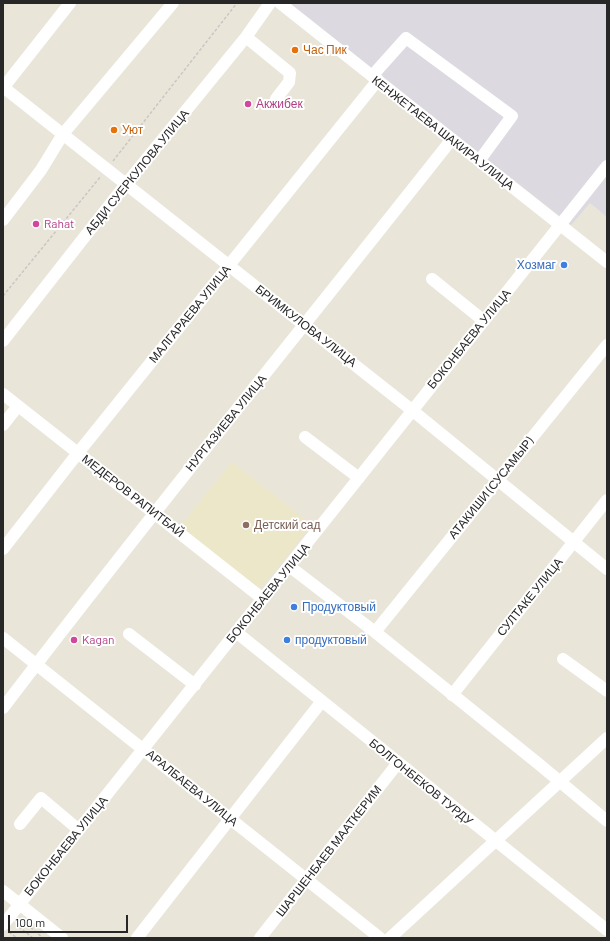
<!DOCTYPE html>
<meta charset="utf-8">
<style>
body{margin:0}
#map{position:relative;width:610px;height:941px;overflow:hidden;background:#e9e5d8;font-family:Barlow,sans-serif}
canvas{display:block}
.frame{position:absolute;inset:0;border:4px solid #272727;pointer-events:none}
.scale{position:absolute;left:8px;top:915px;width:120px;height:18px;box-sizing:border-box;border:2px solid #272727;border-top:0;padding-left:5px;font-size:12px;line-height:14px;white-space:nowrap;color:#272727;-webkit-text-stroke:3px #fff;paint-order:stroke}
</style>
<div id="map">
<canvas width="610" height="941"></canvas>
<div class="frame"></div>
<div class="scale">100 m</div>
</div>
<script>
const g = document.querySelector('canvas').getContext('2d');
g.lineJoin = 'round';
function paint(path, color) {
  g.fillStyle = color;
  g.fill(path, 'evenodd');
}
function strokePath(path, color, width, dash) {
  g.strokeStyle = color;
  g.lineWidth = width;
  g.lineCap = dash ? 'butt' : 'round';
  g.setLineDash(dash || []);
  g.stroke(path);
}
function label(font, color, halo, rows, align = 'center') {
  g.font = font + ' Barlow,sans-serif';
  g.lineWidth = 4;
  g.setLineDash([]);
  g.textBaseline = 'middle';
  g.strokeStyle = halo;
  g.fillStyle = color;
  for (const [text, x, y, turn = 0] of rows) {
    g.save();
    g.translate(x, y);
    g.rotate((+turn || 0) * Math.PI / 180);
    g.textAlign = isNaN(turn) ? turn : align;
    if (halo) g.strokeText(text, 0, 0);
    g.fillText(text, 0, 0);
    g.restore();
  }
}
paint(new Path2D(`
 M292,3H607V217L590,203L571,225L290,5Z`), '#ddd9e1');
paint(new Path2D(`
 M232,462L312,525L259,590L180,526Z`), '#ebe7c8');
strokePath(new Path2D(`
 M113,161L237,3
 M3,296L101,176
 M23,921L43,938
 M19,927L33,938
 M9,932L17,938`), '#c7c7c7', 1.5, [3, 2]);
strokePath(new Path2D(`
 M280,3L607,262
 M246,37L290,73L289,82L276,99
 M372,76L406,38L512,116L479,161
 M3,87L413,411L607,569
 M3,88L70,3
 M3,220L41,170L63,134L173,3
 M432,279L484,321
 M3,341L126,184L246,37L270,3
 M3,394L263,599
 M3,425L18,406
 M305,437L359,478
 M3,549L78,453L378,80
 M289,566L375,632L540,765L607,821
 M236,632L607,930
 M375,632L607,345
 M129,634L195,685
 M3,638L380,938
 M563,659L607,691
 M452,695L607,500
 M3,708C149,516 302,329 452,139
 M20,824L41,798L79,830
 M3,891L62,938
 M3,925L607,166
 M137,938L322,701
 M260,938L398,763
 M390,938L607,738`), '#fff', 12);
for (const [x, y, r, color] of [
 [295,50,4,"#e8710a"],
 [248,104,4,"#d1479c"],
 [114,130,4,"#e8710a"],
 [36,224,4,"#d1479c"],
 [564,265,4,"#3f7fe0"],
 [246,525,4,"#8d6e63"],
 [294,607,4,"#3f7fe0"],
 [74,640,4,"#d1479c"],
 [287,640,4,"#3f7fe0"]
]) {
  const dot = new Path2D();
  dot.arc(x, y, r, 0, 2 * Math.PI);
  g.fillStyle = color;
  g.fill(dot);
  strokePath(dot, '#fff', 1.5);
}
label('12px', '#c56008', '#fff', [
 ["Час Пик",303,50],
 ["Уют",122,130]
], 'left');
label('12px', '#b23c85', '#fff', [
 ["Акжибек",256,104],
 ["Rahat",44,224],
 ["Kagan",82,640]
], 'left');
label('12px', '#272727', '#fff', [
 ["КЕНЖЕТАЕВА ШАКИРА УЛИЦА",443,133,38],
 ["АБДИ СУЕРКУЛОВА УЛИЦА",137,172,-51],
 ["МАЛГАРАЕВА УЛИЦА",190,314,-51],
 ["БРИМКУЛОВА УЛИЦА",306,326,38],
 ["БОКОНБАЕВА УЛИЦА",469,339,-51],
 ["НУРГАЗИЕВА УЛИЦА",226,423,-51],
 ["АТАКИШИ (СУСАМЫР)",491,488,-51],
 ["МЕДЕРОВ РАПИТБАЙ",133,496,38],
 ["БОКОНБАЕВА УЛИЦА",268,593,-51],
 ["СУЛТАКЕ УЛИЦА",530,597,-51],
 ["БОЛГОНБЕКОВ ТУРДУ",421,782,39],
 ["АРАЛБАЕВА УЛИЦА",192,788,39],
 ["БОКОНБАЕВА УЛИЦА",66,846,-51],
 ["ШАРШЕНБАЕВ МААТКЕРИМ",329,851,-52]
]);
label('12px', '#366cbe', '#fff', [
 ["Хозмаг",556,265,"right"],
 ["Продуктовый",302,607],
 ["продуктовый",295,640]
], 'left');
label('12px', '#785e54', '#fff', [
 ["Детский сад",254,525]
], 'left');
</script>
